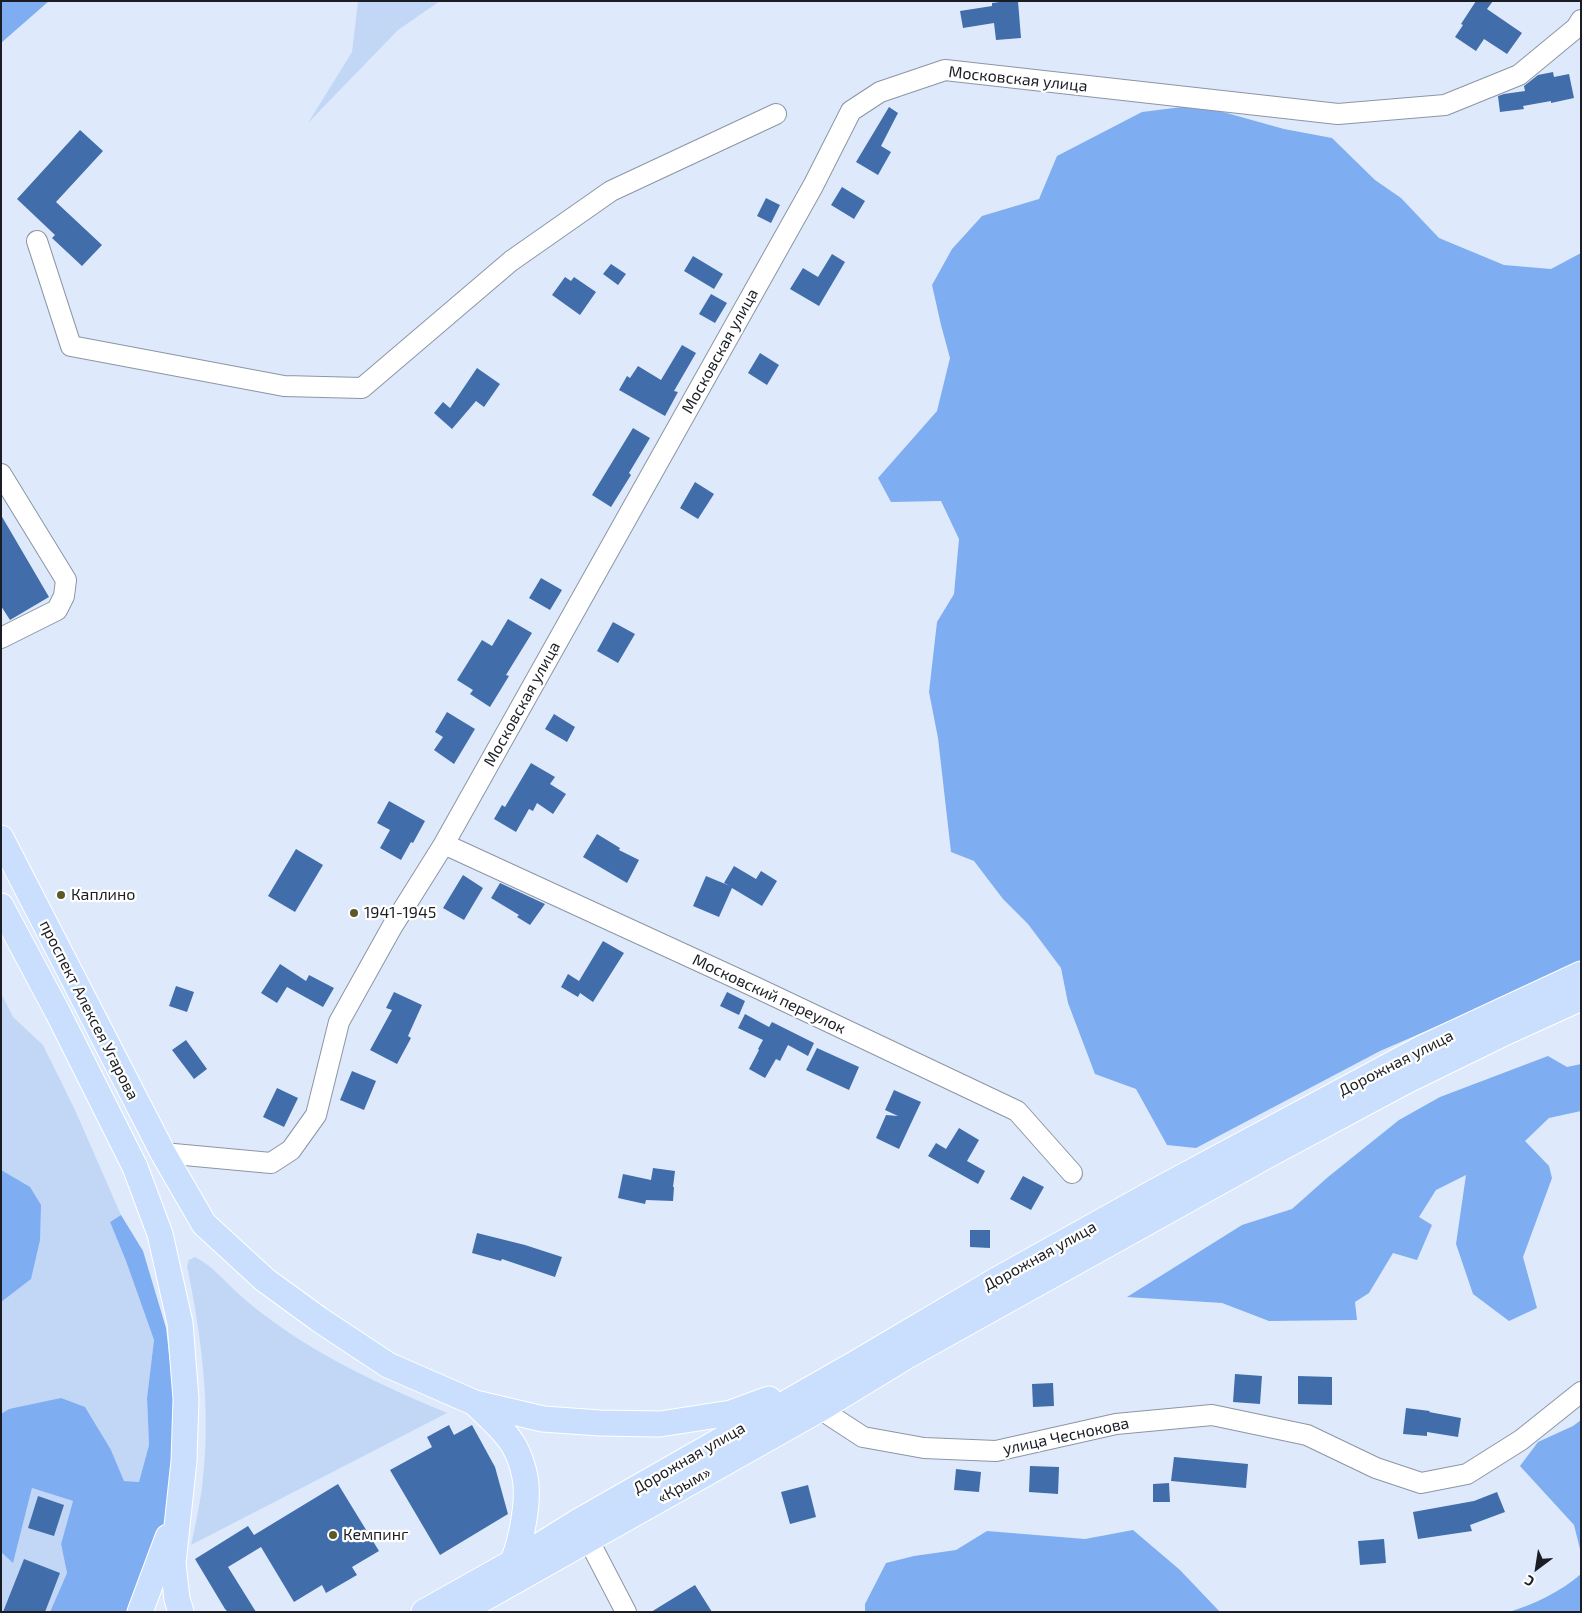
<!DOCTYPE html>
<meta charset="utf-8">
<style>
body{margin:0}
#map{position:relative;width:1582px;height:1613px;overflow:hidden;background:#deeafb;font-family:"Exo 2",sans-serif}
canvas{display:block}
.frame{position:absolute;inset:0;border:2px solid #1a1e24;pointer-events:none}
.north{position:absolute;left:1512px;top:1543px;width:50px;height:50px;-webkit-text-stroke:4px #fff;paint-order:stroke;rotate:211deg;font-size:14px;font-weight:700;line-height:20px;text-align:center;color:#1a1e24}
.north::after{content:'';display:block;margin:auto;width:18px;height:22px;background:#1a1e24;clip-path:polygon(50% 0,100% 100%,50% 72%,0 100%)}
</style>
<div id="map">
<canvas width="1582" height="1613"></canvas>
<div class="frame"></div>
<div class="north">С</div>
</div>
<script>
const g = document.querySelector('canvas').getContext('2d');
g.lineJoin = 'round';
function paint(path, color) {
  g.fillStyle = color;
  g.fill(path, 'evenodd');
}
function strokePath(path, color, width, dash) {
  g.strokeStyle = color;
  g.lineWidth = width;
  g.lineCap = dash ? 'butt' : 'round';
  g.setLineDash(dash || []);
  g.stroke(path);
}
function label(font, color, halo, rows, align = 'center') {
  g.font = font + ' "Exo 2",sans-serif';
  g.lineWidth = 4.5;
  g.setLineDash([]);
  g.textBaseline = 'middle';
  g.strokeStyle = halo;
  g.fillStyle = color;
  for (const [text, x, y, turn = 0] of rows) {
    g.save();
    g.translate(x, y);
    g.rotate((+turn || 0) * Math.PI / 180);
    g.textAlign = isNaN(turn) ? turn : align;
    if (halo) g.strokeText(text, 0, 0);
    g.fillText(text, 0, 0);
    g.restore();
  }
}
paint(new Path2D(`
 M358,1H440L398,30L308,123L352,52Z
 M1,993L13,1017L43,1045L75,1110L121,1215L110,1222L126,1261L154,1340L147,1398L149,1445L139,1482L124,1481L111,1450L9,1409L1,1414Z
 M195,1257C213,1266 226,1283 241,1296C251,1305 261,1313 271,1320C325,1360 386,1387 447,1413L191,1545C196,1522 201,1500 203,1477C211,1409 201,1333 187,1266L189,1260Z
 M32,1488L73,1501L61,1544L67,1573L50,1612H1V1552L13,1562Z`), '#c2d7f6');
paint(new Path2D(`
 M1,1H49L1,43Z
 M1198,105L1284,129L1332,138L1375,180L1401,198L1439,238L1504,265L1551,269L1581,253V964L1380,1051L1196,1148L1167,1145L1136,1089L1095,1074L1068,1003L1061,968L1028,924L1003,899L974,861L951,852L938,738L929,692L937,622L954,594L959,539L941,501L891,502L878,478L937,411L950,358L941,325L932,285L952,249L982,216L1039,199L1057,156L1142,112Z
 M1548,1056L1567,1067L1581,1064V1111L1549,1118L1525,1141L1549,1166L1552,1178L1523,1257L1537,1308L1509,1321L1473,1294L1456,1244L1466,1175L1436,1190L1419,1217L1432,1225L1417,1260L1393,1253L1369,1293L1355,1302L1357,1320L1269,1321L1222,1303L1127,1297L1242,1225L1292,1209L1328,1177L1399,1120L1440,1097Z
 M1,1170L30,1187L41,1205L40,1240L31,1279L1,1302Z
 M121,1215L143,1251L166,1328L177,1424L164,1534L138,1583L127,1612H50L67,1573L61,1544L73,1501L32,1488L13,1563L1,1552V1414L9,1409L61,1398L85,1407L111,1450L124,1481L139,1482L149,1445L147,1398L154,1340L126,1261L110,1222Z
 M1581,1420V1553L1574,1525L1520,1466L1538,1442L1573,1426Z
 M1133,1530L1180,1570L1220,1612H865V1604L886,1563L914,1556L956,1550L987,1531L1085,1539Z
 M1581,1574V1612H1509C1535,1604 1560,1592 1581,1574Z`), '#7fadf1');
paint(new Path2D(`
 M1007,1H1018L1021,38L996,40L994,23L963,28L960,11L992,6V3Z
 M1476,1H1493L1487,9L1522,33L1507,54L1484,39L1476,51L1455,37L1463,25L1461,24Z
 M1553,72L1554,77L1569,74L1574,98L1551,103V101L1523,106L1524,109L1500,112L1498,96L1504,94L1525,91L1524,86L1538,75Z
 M889,107L898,113L881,146L891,152L878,175L856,162Z
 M80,130L103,151L56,202L102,245L82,266L52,238L55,235L17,199Z
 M842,187L865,201L854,219L831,205Z
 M766,198L780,205L771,223L757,216Z
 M832,254L845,262L819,306L790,289L803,268L818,277Z
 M693,256L723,274L714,289L684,271Z
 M611,264L626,274L618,285L603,274Z
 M565,277L571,281L574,277L596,292L580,315L552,295Z
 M711,294L727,303L715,323L699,314Z
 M682,345L696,353L674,391L678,392L665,416L619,390L627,376L630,378L638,366L661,380Z
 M760,353L779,365L767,385L748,373Z
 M477,368L500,384L484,407L476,401L452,429L434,413L443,402L450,408Z
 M633,428L650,438L629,473L631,475L611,507L592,495Z
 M695,482L714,494L698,519L680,508Z
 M1,515L49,597L10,620L1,606Z
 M541,578L562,590L550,610L529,598Z
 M508,619L532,633L506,675L509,676L490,707L470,694L473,690L457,680L482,640L492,646Z
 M613,622L635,634L618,663L597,651Z
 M447,712L475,729L454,764L434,750L443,737L435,732Z
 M554,714L575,727L567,742L545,729Z
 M531,763L555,777L550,784L566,794L553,814L537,803L533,811L529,809L516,832L494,819L502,805L505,807Z
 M389,801L425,821L413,843L411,842L401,860L380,848L390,830L377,823Z
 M597,834L620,848L619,850L639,860L627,883L583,857Z
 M296,849L323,865L295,912L268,896Z
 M734,866L756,879L761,871L777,881L762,906L732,888L719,917L693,906L706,876L730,886L724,883Z
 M463,875L483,888L464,920L443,908Z
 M500,883L545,904L530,925L517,917L519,915L491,898Z
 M603,941L624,953L593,1002L580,993L578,997L561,987L568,974L579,981Z
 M280,964L306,981L309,975L334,988L323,1007L287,987L277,1003L261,993Z
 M176,986L194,992L187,1012L169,1006Z
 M394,992L422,1005L408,1036L411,1038L397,1064L370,1050L392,1010L386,1008Z
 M727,992L745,1001L739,1015L720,1006Z
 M745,1014L769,1027L772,1022L814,1043L808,1056L788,1045L780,1061L776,1059L765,1078L749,1069L759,1050L758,1049L763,1040L738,1028Z
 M186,1040L207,1069L194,1079L172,1050Z
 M817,1048L859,1067L849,1090L806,1070Z
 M352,1071L376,1081L364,1110L340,1100Z
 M277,1088L298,1098L284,1127L263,1117Z
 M894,1090L921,1102L899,1149L876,1138L886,1115L898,1116L885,1110Z
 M959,1128L979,1140L967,1161L985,1171L978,1184L928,1156L936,1143L946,1149Z
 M653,1168L675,1171L673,1187H674L673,1201L646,1200L645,1204L618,1198L623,1174L651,1180Z
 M1023,1176L1044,1187L1031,1210L1010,1199Z
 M970,1230H990V1248L970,1247Z
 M477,1233L525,1245L562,1257L555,1277L502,1259L501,1261L472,1253Z
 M1235,1374L1262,1376L1260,1404L1233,1402Z
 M1298,1376L1332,1377V1405L1298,1404Z
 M1053,1383L1054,1406L1033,1407L1032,1384Z
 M1406,1408L1430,1411L1429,1412L1461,1418L1458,1437L1427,1432V1436L1403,1434Z
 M449,1425L454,1435L472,1425L495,1467L508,1514L440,1555L390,1470L432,1447L427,1437Z
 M1174,1457L1248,1464L1246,1488L1171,1481Z
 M1030,1466L1059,1467L1058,1494L1029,1492Z
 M956,1469L981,1472L979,1492L954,1490Z
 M1169,1483L1170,1502H1153V1484Z
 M338,1484L379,1551L352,1567L357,1575L326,1593L322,1585L294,1602L261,1547L228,1567L256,1612H228L225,1609L195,1559L248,1526L254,1535Z
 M808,1485L816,1517L790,1524L781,1492Z
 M1497,1492L1505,1512L1470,1525L1472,1531L1418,1539L1413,1512L1474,1501Z
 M38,1496L64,1505L54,1536L28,1528Z
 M1384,1539L1386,1563L1360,1565L1358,1541Z
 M24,1559L60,1573L45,1612H3Z
 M695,1585L712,1612H651Z`), '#416dab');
const minor = new Path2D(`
 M37,241L71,346L284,386L362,388L511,261L611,191L776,114
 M1,474L66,580L64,596L57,610L1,638
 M444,844L753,986L1017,1111L1072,1173
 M163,1153L271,1163L291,1150L316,1115L339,1022L392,927L444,844L813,186L851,111L880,92L945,70L1338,114L1445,105L1519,75L1576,28L1581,20
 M820,1409L863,1437L924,1448L996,1451L1116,1424L1212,1415L1307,1435L1376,1468L1421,1483L1467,1474L1521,1440L1581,1392
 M588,1539L626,1612`);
const major = new Path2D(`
 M1,838L163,1153L204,1224L265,1280L320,1320L388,1365L475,1403L543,1419L600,1423L660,1424L731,1413L769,1399
 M1,906L58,1013L135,1167L160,1234L180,1323L186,1399L184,1461L173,1563L177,1599L181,1612
 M475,1403C489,1418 509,1433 517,1452C521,1460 526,1477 526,1486C528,1506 520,1551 509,1568
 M140,1612L168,1537
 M424,1612L513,1562L579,1521L856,1363L993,1282L1156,1191L1424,1047L1581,974
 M460,1612L820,1409L907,1356L1268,1155L1406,1081L1500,1035L1581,998`);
strokePath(minor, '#8b96a5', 22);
strokePath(major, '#fff', 27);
strokePath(minor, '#fff', 20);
strokePath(major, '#cadffd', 25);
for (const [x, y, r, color] of [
 [61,895,5,"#5b5926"],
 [354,913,5,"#5b5926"],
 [333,1535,5,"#5b5926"]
]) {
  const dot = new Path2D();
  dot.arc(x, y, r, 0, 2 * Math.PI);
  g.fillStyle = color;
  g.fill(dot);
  strokePath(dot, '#fff', 2);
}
label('16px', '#1a1e24', '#fff', [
 ["Московская улица",1018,79,6],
 ["Московская улица",720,351,-61],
 ["Московская улица",522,704,-61],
 ["Московский переулок",769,994,25],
 ["проспект Алексея Угарова",89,1010,63],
 ["Дорожная улица",1396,1063,-27],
 ["Дорожная улица",1040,1256,-29],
 ["улица Чеснокова",1066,1436,-12],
 ["Дорожная улица",689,1458,-30],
 ["«Крым»",684,1485,-29]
]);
label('16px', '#1a1e24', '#fff', [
 ["Каплино",71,895],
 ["1941-1945",364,913],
 ["Кемпинг",343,1535]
], 'left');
</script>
